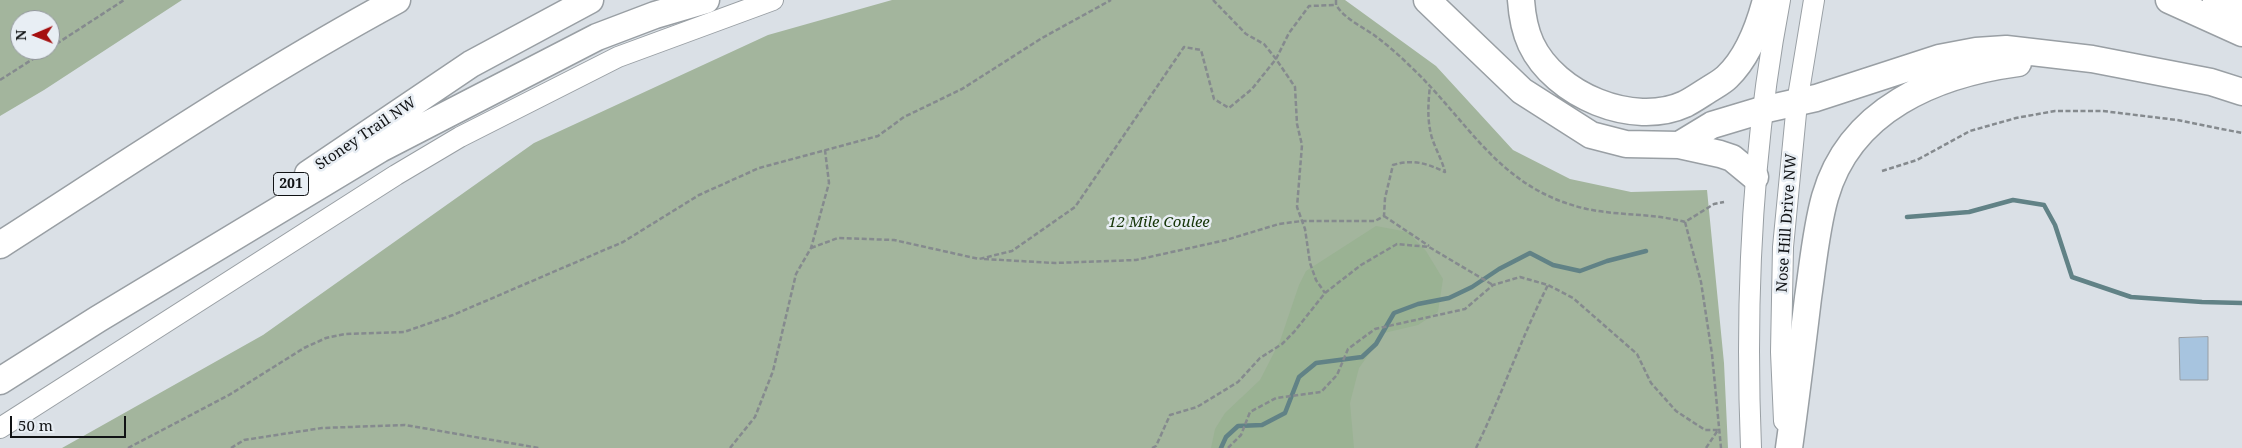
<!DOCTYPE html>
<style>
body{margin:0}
#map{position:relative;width:2242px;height:448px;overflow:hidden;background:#dae0e6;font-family:"Noto Serif",serif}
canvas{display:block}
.north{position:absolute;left:10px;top:10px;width:50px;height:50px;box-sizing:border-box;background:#e8eef4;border:1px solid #92969b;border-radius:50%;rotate:269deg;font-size:14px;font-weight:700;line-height:20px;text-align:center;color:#111315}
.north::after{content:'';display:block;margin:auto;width:18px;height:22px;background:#a50f0f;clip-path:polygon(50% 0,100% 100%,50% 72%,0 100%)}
.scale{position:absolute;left:10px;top:416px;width:116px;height:22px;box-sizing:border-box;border:2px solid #111315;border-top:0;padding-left:6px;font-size:15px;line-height:18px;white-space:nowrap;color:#111315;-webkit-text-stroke:4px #e8eef4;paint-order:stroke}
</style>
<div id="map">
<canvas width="2242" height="448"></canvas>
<div class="north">N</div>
<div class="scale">50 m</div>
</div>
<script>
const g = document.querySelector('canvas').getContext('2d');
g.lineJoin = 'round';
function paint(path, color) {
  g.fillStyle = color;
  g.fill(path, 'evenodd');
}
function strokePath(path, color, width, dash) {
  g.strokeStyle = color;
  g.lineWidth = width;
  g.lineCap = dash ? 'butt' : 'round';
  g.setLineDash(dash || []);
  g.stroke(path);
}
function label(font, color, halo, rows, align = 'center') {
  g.font = font + ' "Noto Serif",serif';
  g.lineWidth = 5;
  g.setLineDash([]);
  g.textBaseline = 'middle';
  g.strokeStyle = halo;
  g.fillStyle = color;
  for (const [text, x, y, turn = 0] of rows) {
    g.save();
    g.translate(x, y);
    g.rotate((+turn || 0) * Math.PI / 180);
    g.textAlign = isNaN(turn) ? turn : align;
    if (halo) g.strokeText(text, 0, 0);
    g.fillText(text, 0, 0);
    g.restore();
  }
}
paint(new Path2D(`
 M0,0H182L44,90L0,116ZM20,20H50V50H20Z
 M892,0H1345L1436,66L1513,150L1570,179L1631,192L1707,190L1724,363L1728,448H62L263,335L534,143L768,35Z`), '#a3b59d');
paint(new Path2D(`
 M1376,226L1408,232L1426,251L1443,279L1438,312L1418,325L1384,333L1359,368L1350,403L1354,448H1211L1215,429L1225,413L1260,380L1280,341L1299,285L1306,271Z`), '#9ab293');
strokePath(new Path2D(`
 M1907,217L1969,212L2013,200L2044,205L2055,225L2072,277L2131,297L2202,302L2242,303
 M1221,448L1226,437L1238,426L1262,425L1285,413L1299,377L1316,363L1362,357L1376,344L1394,313L1418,304L1449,298L1472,287L1499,269L1530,253L1553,265L1580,271L1607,261L1646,251`), '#618286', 4.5);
const building = new Path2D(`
 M2208,337V380H2180L2179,338Z`);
paint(building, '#a7c4df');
strokePath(building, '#989ea3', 1);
const secondary = new Path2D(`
 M1784,421L1781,352L1783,247L1797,103L1814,0
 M0,428L396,175L460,137L618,57L773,0
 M1751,448C1745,299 1752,147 1780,0`);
const highway = new Path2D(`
 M1427,0L1522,91L1591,135L1626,144L1679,145L1720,154L1732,158L1755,177
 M1521,0C1522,15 1525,31 1531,44C1555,95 1633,128 1685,104C1693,100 1700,95 1708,90C1714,86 1722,82 1727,77C1748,57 1759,27 1766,0
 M2169,0L2242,33
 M2216,0L2242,13
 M1679,145L1712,125L1762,110L1816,98L1939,58L1976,51L2006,49L2092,59L2211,82L2242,92
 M308,174L471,64L590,0
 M0,245C131,161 260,74 397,0
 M0,381L98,319L380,149L597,37L655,15L706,0
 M1789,448C1796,398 1802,348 1808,298C1813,264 1816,229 1825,197C1850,109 1936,74 2018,63`);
strokePath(secondary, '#999fa4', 22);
strokePath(highway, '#999fa4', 29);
strokePath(new Path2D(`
 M1213,0L1246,34L1264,44L1276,59L1295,87L1297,124L1302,145L1297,207L1305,229L1310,263L1316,280L1325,293
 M1336,0V5C1345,19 1361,26 1374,35C1386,44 1398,54 1409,65C1470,122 1498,189 1587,209C1620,216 1653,213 1685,222L1714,204L1724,202
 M50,48L124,0
 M0,80L47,50
 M1882,171L1917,160L1970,131L2016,118L2055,111H2103L2177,120L2242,133
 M1384,216L1429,246
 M1685,222L1701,282L1712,354L1721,448
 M811,248L838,238L894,240L979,259L1012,251L1075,207L1184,47L1201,50L1214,99L1229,108L1252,89L1276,59L1289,33L1309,6L1336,5
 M984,259L1055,263L1136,260L1226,240L1279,224L1302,221H1375L1384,216L1385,198L1393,165C1413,159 1426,163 1445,172C1442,160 1436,150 1432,138C1427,121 1428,104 1430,86
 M128,448L229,395L304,348L326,338L345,334L404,332L453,315L623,242L699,195L759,168L878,136L904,117L962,89L1042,38L1111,0
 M231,448L244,440L322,428L405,425L539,448
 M730,448L755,417L773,371L796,274L811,248L829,183L825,150
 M1152,448L1156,446L1170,415L1197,407L1238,382L1260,358L1282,344L1294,332L1325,293L1361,265L1397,244L1429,247L1493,285
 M1228,448L1241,435L1250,412L1276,398L1321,392L1337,375L1348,349L1375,329L1465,309L1493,285L1520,277L1548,285L1573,298L1637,354L1651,383L1676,411L1705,430H1718
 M1476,448C1502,395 1521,338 1548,285
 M1706,448L1718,430`), '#858a8e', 2.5, [5, 2.5]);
strokePath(secondary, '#fff', 20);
strokePath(highway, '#fff', 26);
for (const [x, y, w] of [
 [291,184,35]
]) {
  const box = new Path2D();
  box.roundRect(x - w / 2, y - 11.5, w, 23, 4);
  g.fillStyle = '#e8eef4';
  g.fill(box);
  strokePath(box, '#111315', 1);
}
label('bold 14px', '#111315', null, [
 ["201",291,184]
]);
label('15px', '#111315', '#e8eef4', [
 ["Stoney Trail NW",366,134,-34],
 ["Nose Hill Drive NW",1787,223,-86]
]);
label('italic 15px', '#153507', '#e8eef4', [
 ["12 Mile Coulee",1159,223]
]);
</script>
